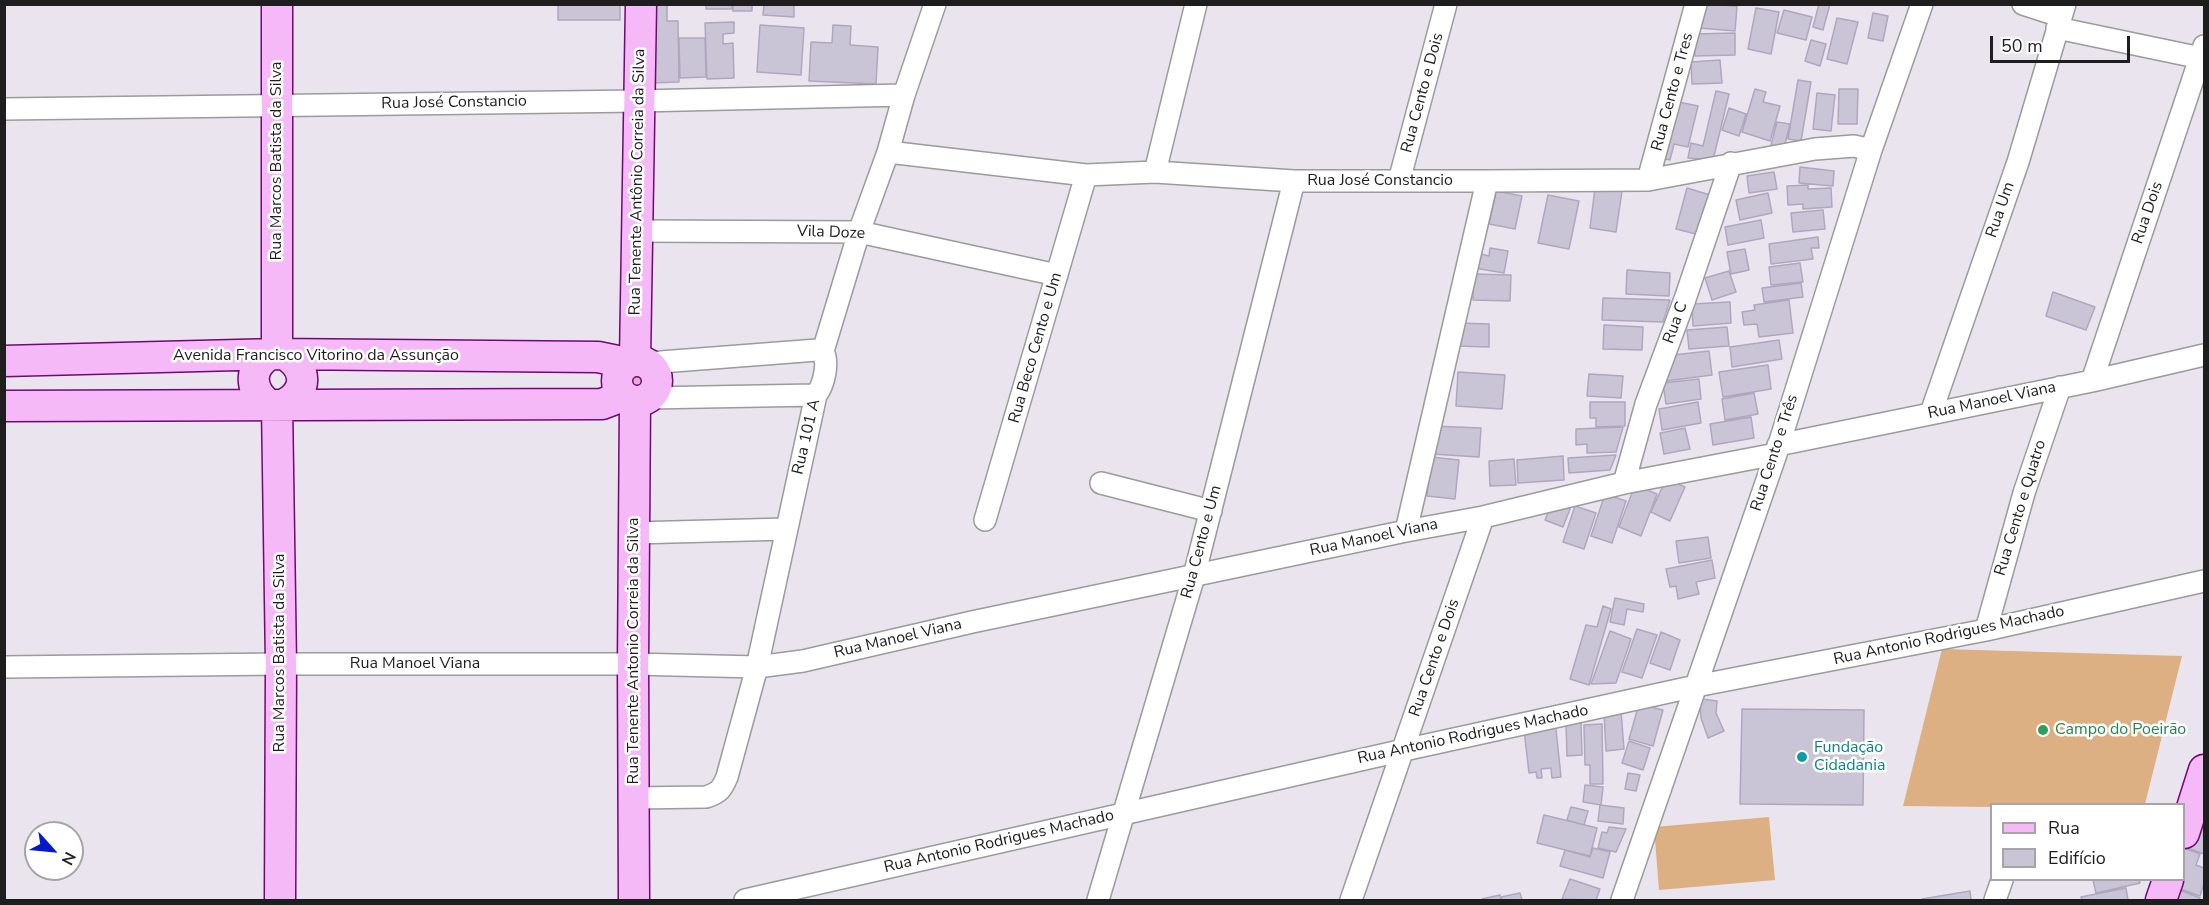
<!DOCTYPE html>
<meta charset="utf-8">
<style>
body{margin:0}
#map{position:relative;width:2209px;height:905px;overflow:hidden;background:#eae4ef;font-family:"Nunito Sans",sans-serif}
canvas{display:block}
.frame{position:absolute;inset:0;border:6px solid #1e1e1e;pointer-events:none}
.legend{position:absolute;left:1990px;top:803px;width:195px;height:78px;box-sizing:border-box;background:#fff;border:2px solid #a5a5a5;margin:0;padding:8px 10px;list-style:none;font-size:18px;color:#1e1e1e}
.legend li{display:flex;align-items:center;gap:12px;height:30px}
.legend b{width:30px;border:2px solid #a5a5a5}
.north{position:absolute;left:24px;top:821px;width:60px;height:60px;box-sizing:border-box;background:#fff;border:2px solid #a5a5a5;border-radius:50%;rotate:117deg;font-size:16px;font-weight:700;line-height:24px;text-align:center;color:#1e1e1e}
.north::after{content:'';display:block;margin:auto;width:21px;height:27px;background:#0419c9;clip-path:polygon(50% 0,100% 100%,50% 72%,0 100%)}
.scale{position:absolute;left:1990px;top:36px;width:140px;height:27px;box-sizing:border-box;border:3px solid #1e1e1e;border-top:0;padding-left:8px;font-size:18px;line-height:21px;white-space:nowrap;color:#1e1e1e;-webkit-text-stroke:4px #fff;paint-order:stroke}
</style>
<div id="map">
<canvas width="2209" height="905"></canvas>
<div class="frame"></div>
<ul class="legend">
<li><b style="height:8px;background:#f5b9f8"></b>Rua</li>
<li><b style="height:16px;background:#cac5d6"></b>Edifício</li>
</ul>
<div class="north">N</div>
<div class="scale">50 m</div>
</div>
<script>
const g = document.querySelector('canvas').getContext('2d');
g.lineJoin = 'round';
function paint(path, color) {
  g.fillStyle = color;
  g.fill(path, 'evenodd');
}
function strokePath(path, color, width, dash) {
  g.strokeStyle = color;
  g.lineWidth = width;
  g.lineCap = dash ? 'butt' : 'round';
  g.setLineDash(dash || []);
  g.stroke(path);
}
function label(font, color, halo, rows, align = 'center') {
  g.font = font + ' "Nunito Sans",sans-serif';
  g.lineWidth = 5;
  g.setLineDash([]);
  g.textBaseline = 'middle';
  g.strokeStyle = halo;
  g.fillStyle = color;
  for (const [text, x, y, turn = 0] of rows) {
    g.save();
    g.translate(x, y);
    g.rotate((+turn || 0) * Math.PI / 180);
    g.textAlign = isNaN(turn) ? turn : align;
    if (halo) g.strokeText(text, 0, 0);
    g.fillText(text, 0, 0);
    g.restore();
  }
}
paint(new Path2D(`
 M647,370C654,378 653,386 646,393L622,386V375Z`), '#e8abd0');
paint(new Path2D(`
 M1942,649L2182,656L2145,804H1992L1991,807L1903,806Z
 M1769,817L1775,880L1659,890L1654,827Z`), '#ddb084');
const building = new Path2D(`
 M558,4H620V20H558Z
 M667,4V21H678L679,82L650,83L648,5Z
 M706,4H732V9H706Z
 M733,4H752V11H733Z
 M764,4H794V17L763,15Z
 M1701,4L1737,6L1735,31L1699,28Z
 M1819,4H1830L1823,30L1813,27Z
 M1756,8L1779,12L1771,54L1748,49Z
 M1784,10L1812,17L1806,40L1777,33Z
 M1873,13L1888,16L1883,41L1868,38Z
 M1837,18L1858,22L1847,64L1827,59Z
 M734,22V33L723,34V44L733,43L734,78L707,79L705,23Z
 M760,25L804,28L801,75L757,72Z
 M833,25L851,26L850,45L878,47L876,84L809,81L811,42L832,43Z
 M1735,33V55L1695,56L1694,34Z
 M679,38H705L706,77L680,78Z
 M1811,40L1826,44L1820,66L1805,61Z
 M1720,60L1722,83L1692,84L1691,62Z
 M1798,80L1811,82L1801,141L1788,139Z
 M1755,89L1766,92L1763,102L1780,106L1770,141L1742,132Z
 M1839,89H1858L1857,124H1838Z
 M1716,91L1729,94L1713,160L1688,158L1691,143L1703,146Z
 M1817,93L1835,95L1831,131L1813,129Z
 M1674,101L1698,106L1688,147L1674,144L1670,160L1660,158Z
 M1729,108L1746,114L1739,136L1722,130Z
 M1777,122L1790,124L1784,148L1771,145Z
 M1800,167L1834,171L1833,186L1799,183Z
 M1774,172L1777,189L1749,193L1747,176Z
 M1808,185V189L1831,188L1832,207L1803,209V204L1788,205L1787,186Z
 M1595,188L1622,191L1616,232L1590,228Z
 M1687,188L1710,195L1700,235L1676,229Z
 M1496,191L1522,196L1515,229L1489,224Z
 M1768,193L1772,213L1740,220L1736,200Z
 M1548,195L1579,201L1569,249L1538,243Z
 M1823,210L1825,229L1793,232L1791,213Z
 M1761,220L1764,238L1728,245L1725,227Z
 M1818,237L1819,248H1811L1813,259L1771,264L1769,244Z
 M1490,248L1508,251L1504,273L1474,268L1477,253L1489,256Z
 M1745,249L1749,270L1731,274L1727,252Z
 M1800,263L1803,282L1771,285L1769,267Z
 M1627,270L1670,273L1669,296L1626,294Z
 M1729,271L1736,292L1712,300L1705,278Z
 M1474,274L1511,275L1510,301L1473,300Z
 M1801,283L1803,297L1764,302L1762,288Z
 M2053,292L2095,307L2086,330L2046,316Z
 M1603,298L1670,300L1663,322L1602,320Z
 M1789,300L1793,333L1759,337L1757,324L1744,325L1742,312L1755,310L1754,305Z
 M1730,302L1731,323L1693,326L1692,304Z
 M1459,323L1489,324V347L1458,346Z
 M1604,325L1643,327L1642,350L1603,349Z
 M1727,327L1729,346L1689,349L1687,330Z
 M1779,340L1782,359L1732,367L1730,347Z
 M1709,351L1712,375L1666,381L1673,355Z
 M1768,365L1771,389L1723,397L1719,372Z
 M1458,372L1505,375L1502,409L1456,406Z
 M1589,374L1623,376L1621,398L1587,396Z
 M1699,379L1701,399L1666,404L1663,383Z
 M1754,393L1758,414L1725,420L1722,399Z
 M1590,402H1625V426L1596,427V418H1590Z
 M1698,402L1701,423L1662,430L1659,409Z
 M1751,417L1754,438L1713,445L1710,424Z
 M1432,426L1481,428L1479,457L1431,454Z
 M1623,427L1616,452L1587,453V444L1576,445V429Z
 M1685,428L1690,449L1664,454L1660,433Z
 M1616,455L1610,470L1569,473L1568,458Z
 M1563,456L1564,480L1518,483L1517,460Z
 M1431,457L1459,460L1455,499L1427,496Z
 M1514,459L1516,485L1490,486L1489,461Z
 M1666,479L1685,487L1670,521L1651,512Z
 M1635,485L1657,494L1641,536L1619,527Z
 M1605,494L1626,501L1612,543L1591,536Z
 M1552,502L1570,509L1563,527L1545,520Z
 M1575,506L1596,513L1584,549L1563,542Z
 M1708,537L1711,558L1679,563L1676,541Z
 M1712,560L1715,578L1696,582L1699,594L1678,599L1676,586L1670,587L1666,569Z
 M1615,598L1644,604L1643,612L1627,609L1624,625L1610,622Z
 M1603,606L1611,609L1589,685L1570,679L1586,625L1597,627Z
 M1637,629L1657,635L1642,678L1622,672Z
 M1610,631L1631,639L1616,683L1591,684Z
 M1661,632L1680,640L1670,670L1650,663Z
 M1702,699L1717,701L1716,713L1724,731L1708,738L1701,718L1700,705Z
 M1639,704L1663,710L1653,746L1629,739Z
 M1742,709L1864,710L1863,805L1740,804Z
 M1621,711L1624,749L1606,751L1604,713Z
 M1555,720L1561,777L1552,778L1551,768L1541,769L1542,778H1537L1536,772L1529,773L1524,730Z
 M1566,723H1581L1582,755L1567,756Z
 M1602,724L1603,784H1590V765H1585L1584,725Z
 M1629,741L1650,748L1643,770L1622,763Z
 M1628,773L1640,775L1636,791L1625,789Z
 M1585,785L1603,787L1601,805L1583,802Z
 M1600,805L1624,808L1623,824L1598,821Z
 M1571,807L1588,811L1584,825L1567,820Z
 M2204,812V854L2190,849Z
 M1544,815L1597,828L1590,856L1537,843Z
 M1609,827L1626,829L1616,852L1598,848L1602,832L1607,833Z
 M1593,848L1610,852L1603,878L1560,866L1565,850L1590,857Z
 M2184,848L2200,854L2196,865L2204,868V883L2200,896L2175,887L2178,880H2184Z
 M1570,879L1600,889L1596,900L1562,899Z
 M2093,880H2139L2140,883L2096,893Z
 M2172,887L2200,898L2199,900H2167Z
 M2126,888L2128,900H2082L2081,897Z
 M1970,891L1971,900H1922V899Z
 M1520,893L1522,900H1502L1501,897Z
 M1500,895L1501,900H1483L1482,899Z`);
paint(building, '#cac5d6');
strokePath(building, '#afa7c0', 1.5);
const street = new Path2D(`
 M2023,4L2060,16
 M2057,28L2201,58
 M4,109L639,101L904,95
 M888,152L1086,175L1155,172L1294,181H1487L1648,180L1815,149L1854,146L1871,150
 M1155,172L1196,4
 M1648,180L1696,4
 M1399,181L1446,4
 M637,231L859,232L1057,275
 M648,363L817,350L823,351
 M2092,381L2204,46
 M648,398L816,395
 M1931,413L2018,162L2065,4
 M1778,445L2092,381L2204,355
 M1101,483L1211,511
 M1624,483L1646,404L1685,299L1731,163
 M985,520L1086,175
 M1406,531L1487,181
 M634,533L786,529
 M1986,630L2024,493L2060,387
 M4,667L281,664H633L757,667L803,661L972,622L1406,531L1483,517L1624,483L1776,454
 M633,798L706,797C719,793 722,789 727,777L757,667L816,395C824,385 829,363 823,351L859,232L888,152L904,95L935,4
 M745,900L1404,750L1696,686L1986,630L2204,581
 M1098,900L1194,576L1294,181
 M1351,900L1483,517
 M1622,900L1776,454L1871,150L1922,4
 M1995,900L2002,880`);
const secondary = new Path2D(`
 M277,354V4
 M284,354C307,368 309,390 285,404
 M635,360L641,4
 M617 381a20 20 0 1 1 40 0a20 20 0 1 1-40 0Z
 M4,361L277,354L598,357L627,363
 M268,404C249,389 248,367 271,354
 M277,405L281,664L280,900
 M4,406L602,404L623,396
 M2184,833L2204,770
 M634,900L633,664L635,401
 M2161,900L2168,880`);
strokePath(street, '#9b9b9b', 24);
strokePath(secondary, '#730774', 33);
strokePath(street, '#fff', 21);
strokePath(secondary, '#f5b9f8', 30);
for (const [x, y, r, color] of [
 [2043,730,6,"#2e9e5b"],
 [1802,757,6,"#0f9aa8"]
]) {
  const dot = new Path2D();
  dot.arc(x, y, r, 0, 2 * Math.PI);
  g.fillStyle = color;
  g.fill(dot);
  strokePath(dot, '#fff', 2);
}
label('16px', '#1e1e1e', '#fff', [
 ["Rua Cento e Tres",1673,92,-75],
 ["Rua Cento e Dois",1423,93,-75],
 ["Rua José Constancio",454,103,-1],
 ["Rua Marcos Batista da Silva",277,161,-90],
 ["Rua José Constancio",1380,181],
 ["Rua Tenente Antônio Correia da Silva",638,182,-89],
 ["Rua Um",2001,210,-71],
 ["Rua Dois",2148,213,-71],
 ["Vila Doze",831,233,2],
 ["Rua C",1676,323,-70],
 ["Rua Beco Cento e Um",1036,348,-74],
 ["Avenida Francisco Vitorino da Assunção",316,356],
 ["Rua Manoel Viana",1992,401,-12],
 ["Rua 101 A",807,437,-77],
 ["Rua Cento e Três",1775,453,-72],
 ["Rua Cento e Quatro",2021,508,-73],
 ["Rua Manoel Viana",1374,538,-12],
 ["Rua Cento e Um",1202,542,-75],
 ["Rua Antonio Rodrigues Machado",1949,636,-12],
 ["Rua Manoel Viana",898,639,-13],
 ["Rua Tenente Antonio Correia da Silva",634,651,-90],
 ["Rua Marcos Batista da Silva",280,653,-90],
 ["Rua Cento e Dois",1435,658,-71],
 ["Rua Manoel Viana",415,664],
 ["Rua Antonio Rodrigues Machado",1473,735,-12],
 ["Rua Antonio Rodrigues Machado",999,842,-13]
]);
label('16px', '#27864d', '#fff', [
 ["Campo do Poeirão",2055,730]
], 'left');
label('16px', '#0d838f', '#fff', [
 ["Fundação",1814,748],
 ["Cidadania",1814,766]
], 'left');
</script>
